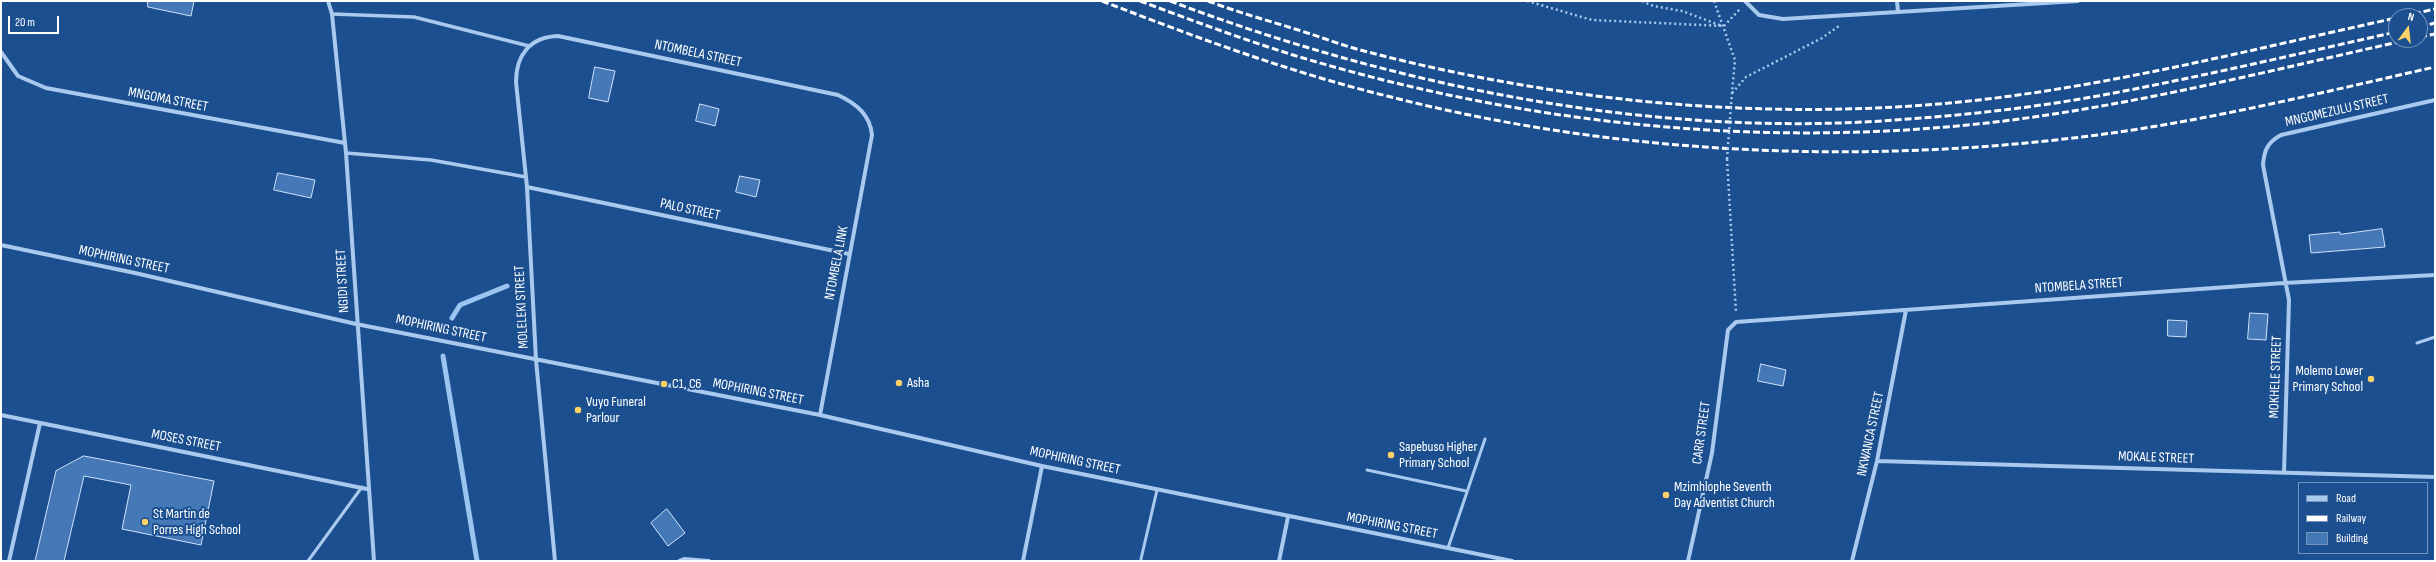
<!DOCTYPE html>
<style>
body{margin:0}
#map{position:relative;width:2436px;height:562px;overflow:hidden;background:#1b4f8f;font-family:"Sofia Sans Condensed",sans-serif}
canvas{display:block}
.frame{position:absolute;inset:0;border:2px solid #fff;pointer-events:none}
.legend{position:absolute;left:2298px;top:482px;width:130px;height:72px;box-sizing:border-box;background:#1b4f8f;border:1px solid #7695bc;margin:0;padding:5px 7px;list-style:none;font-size:12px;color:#fff}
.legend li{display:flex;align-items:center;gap:8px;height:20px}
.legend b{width:20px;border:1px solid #7695bc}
.north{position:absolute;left:2388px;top:8px;width:40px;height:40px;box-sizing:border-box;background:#1b4f8f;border:1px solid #7695bc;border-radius:50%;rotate:15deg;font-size:11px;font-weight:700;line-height:16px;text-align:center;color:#fff}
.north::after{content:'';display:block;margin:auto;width:14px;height:18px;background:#ffd166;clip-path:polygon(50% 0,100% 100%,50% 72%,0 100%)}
.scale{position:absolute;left:8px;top:16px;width:51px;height:18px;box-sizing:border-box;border:2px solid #fff;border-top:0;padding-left:5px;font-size:12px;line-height:14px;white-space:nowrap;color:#fff;-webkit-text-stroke:3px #1b4f8f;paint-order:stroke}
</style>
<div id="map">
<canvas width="2436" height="562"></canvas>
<div class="frame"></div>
<ul class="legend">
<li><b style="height:5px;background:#a9c9ee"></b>Road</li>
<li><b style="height:5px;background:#fff"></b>Railway</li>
<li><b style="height:11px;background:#4478b7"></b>Building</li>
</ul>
<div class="north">N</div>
<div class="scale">20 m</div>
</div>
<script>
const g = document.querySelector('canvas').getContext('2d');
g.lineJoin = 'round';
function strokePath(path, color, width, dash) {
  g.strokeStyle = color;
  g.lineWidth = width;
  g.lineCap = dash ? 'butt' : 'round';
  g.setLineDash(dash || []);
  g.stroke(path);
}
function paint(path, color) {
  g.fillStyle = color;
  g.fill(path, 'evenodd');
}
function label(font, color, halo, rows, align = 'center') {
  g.font = font + ' "Sofia Sans Condensed",sans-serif';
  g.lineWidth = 4;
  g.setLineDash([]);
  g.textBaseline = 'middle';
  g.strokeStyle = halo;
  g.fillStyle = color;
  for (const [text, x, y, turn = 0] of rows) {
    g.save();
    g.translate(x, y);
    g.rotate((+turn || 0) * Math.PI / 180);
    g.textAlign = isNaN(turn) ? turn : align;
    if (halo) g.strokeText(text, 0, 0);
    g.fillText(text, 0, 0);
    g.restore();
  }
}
strokePath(new Path2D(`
 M452,318L460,305L507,286
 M443,356L477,561`), '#9cc4f0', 5);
const building = new Path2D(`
 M148,1H194L191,16L148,7Z
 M595,67L615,71L608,102L589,98Z
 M700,104L719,109L715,126L696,121Z
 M278,173L315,180L311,198L274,190Z
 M740,176L760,180L756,197L736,192Z
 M2382,229L2385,247L2311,253L2309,235L2340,232V234Z
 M2250,313L2268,314L2266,340L2248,339Z
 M2168,320L2187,321L2186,337L2168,336Z
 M1761,364L1786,370L1783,386L1758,381Z
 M84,456L214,481L201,545L122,529L131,485L84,476L64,561H35L56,471Z
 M667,509L685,533L668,546L651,523Z`);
paint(building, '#4478b7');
strokePath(building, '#cfe3fa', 1);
strokePath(new Path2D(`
 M1527,1L1592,20L1724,26
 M1642,1L1653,6L1682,11L1722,26
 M1714,1L1735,60L1732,93
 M1724,26L1740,9
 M1732,93L1746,77L1822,38L1839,26
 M1727,159L1736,313`), '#a9c9ee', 2.5, [2, 3]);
strokePath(new Path2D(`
 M2417,343L2435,337
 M1367,470L1466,491
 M1448,548L1485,439
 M1141,559L1157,490
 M308,561L362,487`), '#a9c9ee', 3);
strokePath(new Path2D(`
 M332,14L414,17L529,46
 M346,153L431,160L526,177`), '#a9c9ee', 3.5);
strokePath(new Path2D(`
 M328,1L332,14L346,153L374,561
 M1745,1L1759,15L1783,19L2078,1
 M1897,1L1898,12
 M1,52L18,76L46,88L345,143
 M527,187L849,254
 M1,245L135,273L356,324L820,415L1042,466L1512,561
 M1,415L367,489
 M1877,461L2435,477
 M2284,473L2289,300L2263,165C2264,150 2268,142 2281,135L2435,100
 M9,561L40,423
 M555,561L536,360L527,187L516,82C516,55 530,37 558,36L838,95C857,104 870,115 872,135L820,415
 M679,561L684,559L709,561
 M1023,561L1042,466
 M1279,561L1288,517
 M1688,561L1712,453L1728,330L1736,322L2284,283L2435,275
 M1852,561L1877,461L1906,310`), '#a9c9ee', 4);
strokePath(new Path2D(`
 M1102,1C1195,37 1289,72 1387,96C1609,153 1845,165 2073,138C2195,124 2315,94 2435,67
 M1140,1C1191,20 1242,39 1293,55C1517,123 1754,149 1987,123C2128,107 2268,71 2407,40
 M1170,1C1400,88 1661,140 1908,119C1977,114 2046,106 2114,93C2208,75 2302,53 2396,32
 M1208,1C1237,12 1266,20 1295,29C1318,36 1341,45 1364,51C1563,103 1774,123 1979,100C2119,84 2258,48 2396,18
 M2404,16L2435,9
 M2420,27L2435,23
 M2420,37L2435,34`), '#fff', 3, [7, 3]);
strokePath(new Path2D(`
 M1727,159L1732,93`), '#a9c9ee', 2.5, [2, 3]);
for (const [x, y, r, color] of [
 [2371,379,4,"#ffd166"],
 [899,383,4,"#ffd166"],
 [664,384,4,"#ffd166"],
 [578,410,4,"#ffd166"],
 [1391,455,4,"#ffd166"],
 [1666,495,4,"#ffd166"],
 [145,522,4,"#ffd166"]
]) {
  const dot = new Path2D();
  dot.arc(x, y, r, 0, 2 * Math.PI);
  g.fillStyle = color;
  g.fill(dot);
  strokePath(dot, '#1b4f8f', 1.5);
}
label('14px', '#fff', '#1b4f8f', [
 ["NTOMBELA STREET",698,54,12],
 ["MNGOMA STREET",168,100,11],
 ["MNGOMEZULU STREET",2337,111,-13],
 ["PALO STREET",690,210,12],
 ["MOPHIRING STREET",124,260,12],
 ["NTOMBELA LINK",837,263,-79],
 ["NGIDI STREET",343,281,-93],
 ["NTOMBELA STREET",2079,286,-4],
 ["MOLELEKI STREET",522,307,-93],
 ["MOPHIRING STREET",441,329,12],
 ["MOKHELE STREET",2276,377,-88],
 ["MOPHIRING STREET",758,392,11],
 ["CARR STREET",1702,433,-82],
 ["NKWANCA STREET",1871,434,-78],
 ["MOSES STREET",186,441,11],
 ["MOKALE STREET",2156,458,2],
 ["MOPHIRING STREET",1075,461,12],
 ["MOPHIRING STREET",1392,526,11]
]);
label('14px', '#fff', '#1b4f8f', [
 ["Molemo Lower",2363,371,"right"],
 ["Primary School",2363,387,"right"],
 ["Asha",907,383],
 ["C1, C6",672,384],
 ["Vuyo Funeral",586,402],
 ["Parlour",586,418],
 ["Sapebuso Higher",1399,447],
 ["Primary School",1399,463],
 ["Mzimhlophe Seventh",1674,487],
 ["Day Adventist Church",1674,503],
 ["St Martin de",153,514],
 ["Porres High School",153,530]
], 'left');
</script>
